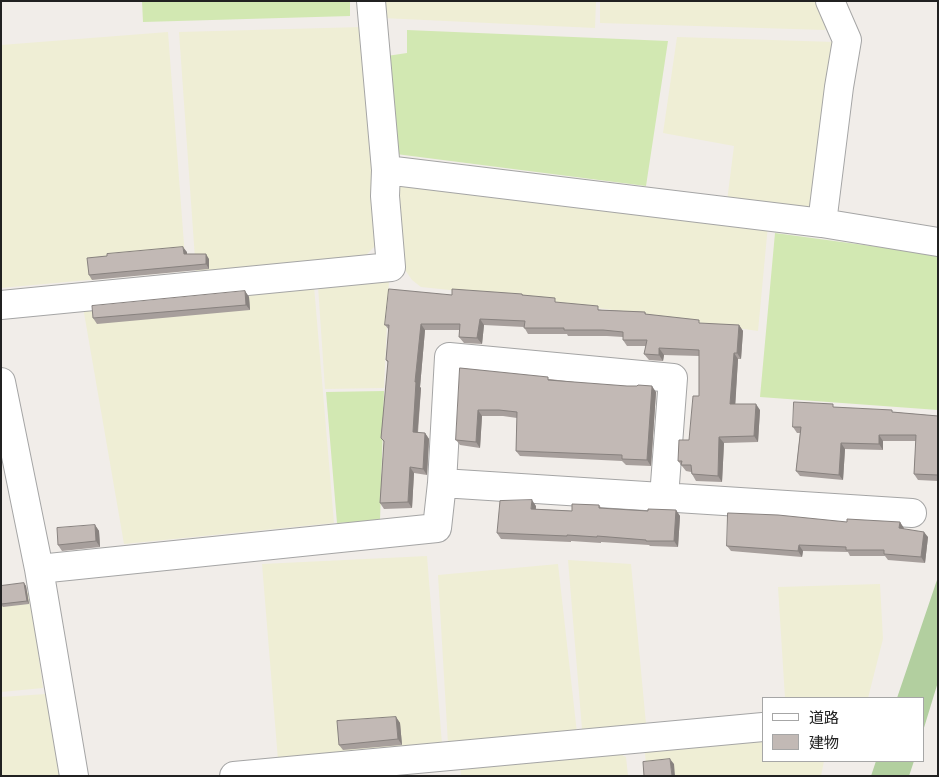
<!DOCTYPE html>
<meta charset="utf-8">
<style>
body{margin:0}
#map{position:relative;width:939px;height:777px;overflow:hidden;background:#f1ede9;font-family:"Roboto Condensed","Noto Sans JP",sans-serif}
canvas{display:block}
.frame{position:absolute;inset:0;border:2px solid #212121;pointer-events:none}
.legend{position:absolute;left:762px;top:697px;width:162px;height:65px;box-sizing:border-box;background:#fff;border:1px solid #a6a6a6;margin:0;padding:6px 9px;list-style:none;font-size:15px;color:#212121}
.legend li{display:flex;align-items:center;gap:10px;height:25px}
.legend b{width:25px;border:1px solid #a6a6a6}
</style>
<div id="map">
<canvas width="939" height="777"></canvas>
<div class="frame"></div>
<ul class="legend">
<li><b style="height:6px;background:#fff"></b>道路</li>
<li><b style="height:14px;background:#c2b9b5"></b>建物</li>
</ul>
</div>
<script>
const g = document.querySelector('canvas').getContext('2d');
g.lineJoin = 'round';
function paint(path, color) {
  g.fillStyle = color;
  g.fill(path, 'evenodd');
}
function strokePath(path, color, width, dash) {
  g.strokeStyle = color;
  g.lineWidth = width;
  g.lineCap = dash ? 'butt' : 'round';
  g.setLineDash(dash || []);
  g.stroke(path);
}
paint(new Path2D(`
 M381,1H596L595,28L382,18Z
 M600,1H820L828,22L825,30L600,23Z
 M362,27L379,242L365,256L196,273L179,32Z
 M168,32L186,271L1,288V45Z
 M677,37L835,42L811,206L794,210L727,201L734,146L663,133Z
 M403,182L768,225L758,331L536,299L421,287L412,280L403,267L396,197L399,188Z
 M389,280L384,388L325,389L318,286Z
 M314,286L334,523L124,544L83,307Z
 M427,556L442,744L278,760L262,564Z
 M568,560L631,564L646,724L582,729Z
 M558,564L577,733L448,744L438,575Z
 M880,584L883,639L868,698H785L778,587Z
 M30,592L43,688L1,692V595Z
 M46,694L59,776H1V697Z
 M763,734V761H824L821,776H647L645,753L650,745Z
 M611,749L626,757L628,776H461L460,762Z`), '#efeed5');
paint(new Path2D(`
 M142,1H350V16L143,22Z
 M407,30L668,41L646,186L396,154L387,56L407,53Z
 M775,233L938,255V410L760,397Z
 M384,391L380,521L337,523L326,392Z`), '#d2e8b2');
paint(new Path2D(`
 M937,580L938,682L923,731V698H897Z
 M876,761H914L909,776H871Z`), '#b2cf9f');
const minor = new Path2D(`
 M386,170L822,223L938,242
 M822,223L839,87L847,40L830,1
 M1,305L391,267L385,196L386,170L371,1
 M1,382L39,569L74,776
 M442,483L449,357L673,378L664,497
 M39,569L437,528L442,483L912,513
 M234,776L763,727`);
strokePath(minor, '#a5a5a5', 30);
strokePath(minor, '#fff', 28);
paint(new Path2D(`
 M187,252V254L209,259V269L92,280L89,275Z
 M245,291L249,297L250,310L97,324L93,318Z
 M522,294L523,295L558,303L602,310L645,312L646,314L702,324L739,325L743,331L741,359H738L735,404L760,410L758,442L724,443L722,482L696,481L692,474L691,472L686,471L678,461L689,440L699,396V356L664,355L663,361L649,360L644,354L646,346H627L623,340V337L607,336H568L567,334H528L524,327L484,325L482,344L464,343L459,337L460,330H425L420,387L421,388L418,433H425L429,439L427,475L414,473L412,508L384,509L380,503L384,442L381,438L388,363L386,360L389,330L385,325L452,295Z
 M460,368L656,392L651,466L626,465L622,461L520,456L516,451L517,418L503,416H482L480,448L460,445L456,440Z
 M835,407L938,416V481L918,480L914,474L916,441H883V450L845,449L843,480L800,476L796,471L800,433H797L793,427Z
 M599,505L602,509L648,511L676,510L680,516L678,547L650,546L649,545L601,542V543L571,541V542L501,539L497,533L536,506V509L572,511Z
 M847,522H900L903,529L928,537L925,563L888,560L885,556H850L848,552L803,551L802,557L731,551L727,546Z
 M95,525L99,531L100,547L62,551L58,545Z
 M24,583L26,586L29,604L3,607L1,605V586Z
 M396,717L400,723L402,745L343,750L339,745Z`), '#a79f9c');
paint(new Path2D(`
 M183,247L187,252V259L184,254Z
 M206,254L209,259V269L206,264Z
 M245,291L249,297L250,310L246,305Z
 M480,319L484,325L482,344L477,338Z
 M421,324L425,330L420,387L421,388L417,438L413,432L415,382Z
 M739,325L743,331L741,359L737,353Z
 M659,348L664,355L663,361L659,355Z
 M734,353L738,359L735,410L730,404Z
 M652,386L656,392L651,466L647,460Z
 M756,404L760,410L758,442L754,436Z
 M478,410L482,416L480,448L476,442Z
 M425,433L429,439L427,475L423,469Z
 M879,435L883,441V450L879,444Z
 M719,437L724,443L722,482L718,476Z
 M841,443L845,449L843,480L839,475Z
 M410,467L414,473L412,508L408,502Z
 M532,500L536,506L535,514L531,509Z
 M676,510L680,516L678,547L674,541Z
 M900,522L904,528L903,534L899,528Z
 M95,525L99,531L100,547L96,541Z
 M924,532L928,537L925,563L921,557Z
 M799,545L803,551L802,557L798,551Z
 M24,583L26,586L29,604L27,601Z
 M396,717L400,723L402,745L398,739Z
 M670,759L674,764L675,776H672Z`), '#88827f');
const building = new Path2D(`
 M183,247L184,254H206V264L89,275L87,258L107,256V254Z
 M389,289L452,295V289L522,294V295L555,298V302L598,306V310L645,312V314L699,320V323L739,325L737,353H734L730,404H756L754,436L719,437L718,476L692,474L691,465H681L682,461H678L679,440H689L693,396H699V350L659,348V355L644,354L647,340H623V332L603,330H564V328H524L525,321L480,319L477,338L459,337L460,324H421L415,382H416L413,432L425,433L423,469L410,467L408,502L380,503L384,441L381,438L388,361L386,360L389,325H385Z
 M245,291L246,305L93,318L92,306Z
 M460,368L548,377V380L627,386H637L638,385L652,386L647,460L622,459V455L516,451L517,412L499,410H478L476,442L456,440Z
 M794,402L833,404V407L892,410V412L938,416V475L914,474L916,435H879V444L841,443L839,475L796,471L801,427H793Z
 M532,500L531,509L572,511V504L599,505V508L648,511V509L676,510L674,541H646V540L597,536V537L567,535V536L497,533L500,501Z
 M728,513L778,515L847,522V519L900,522L899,528L924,532L921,557L884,554V550H846V547L799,545L798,551L727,546Z
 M95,525L96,541L58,545L57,528Z
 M24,583L27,601L1,604V586Z
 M396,717L398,739L339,745L337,721Z
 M670,759L672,776H644L643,762Z`);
paint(building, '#c2b9b5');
strokePath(building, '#88827f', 1);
</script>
